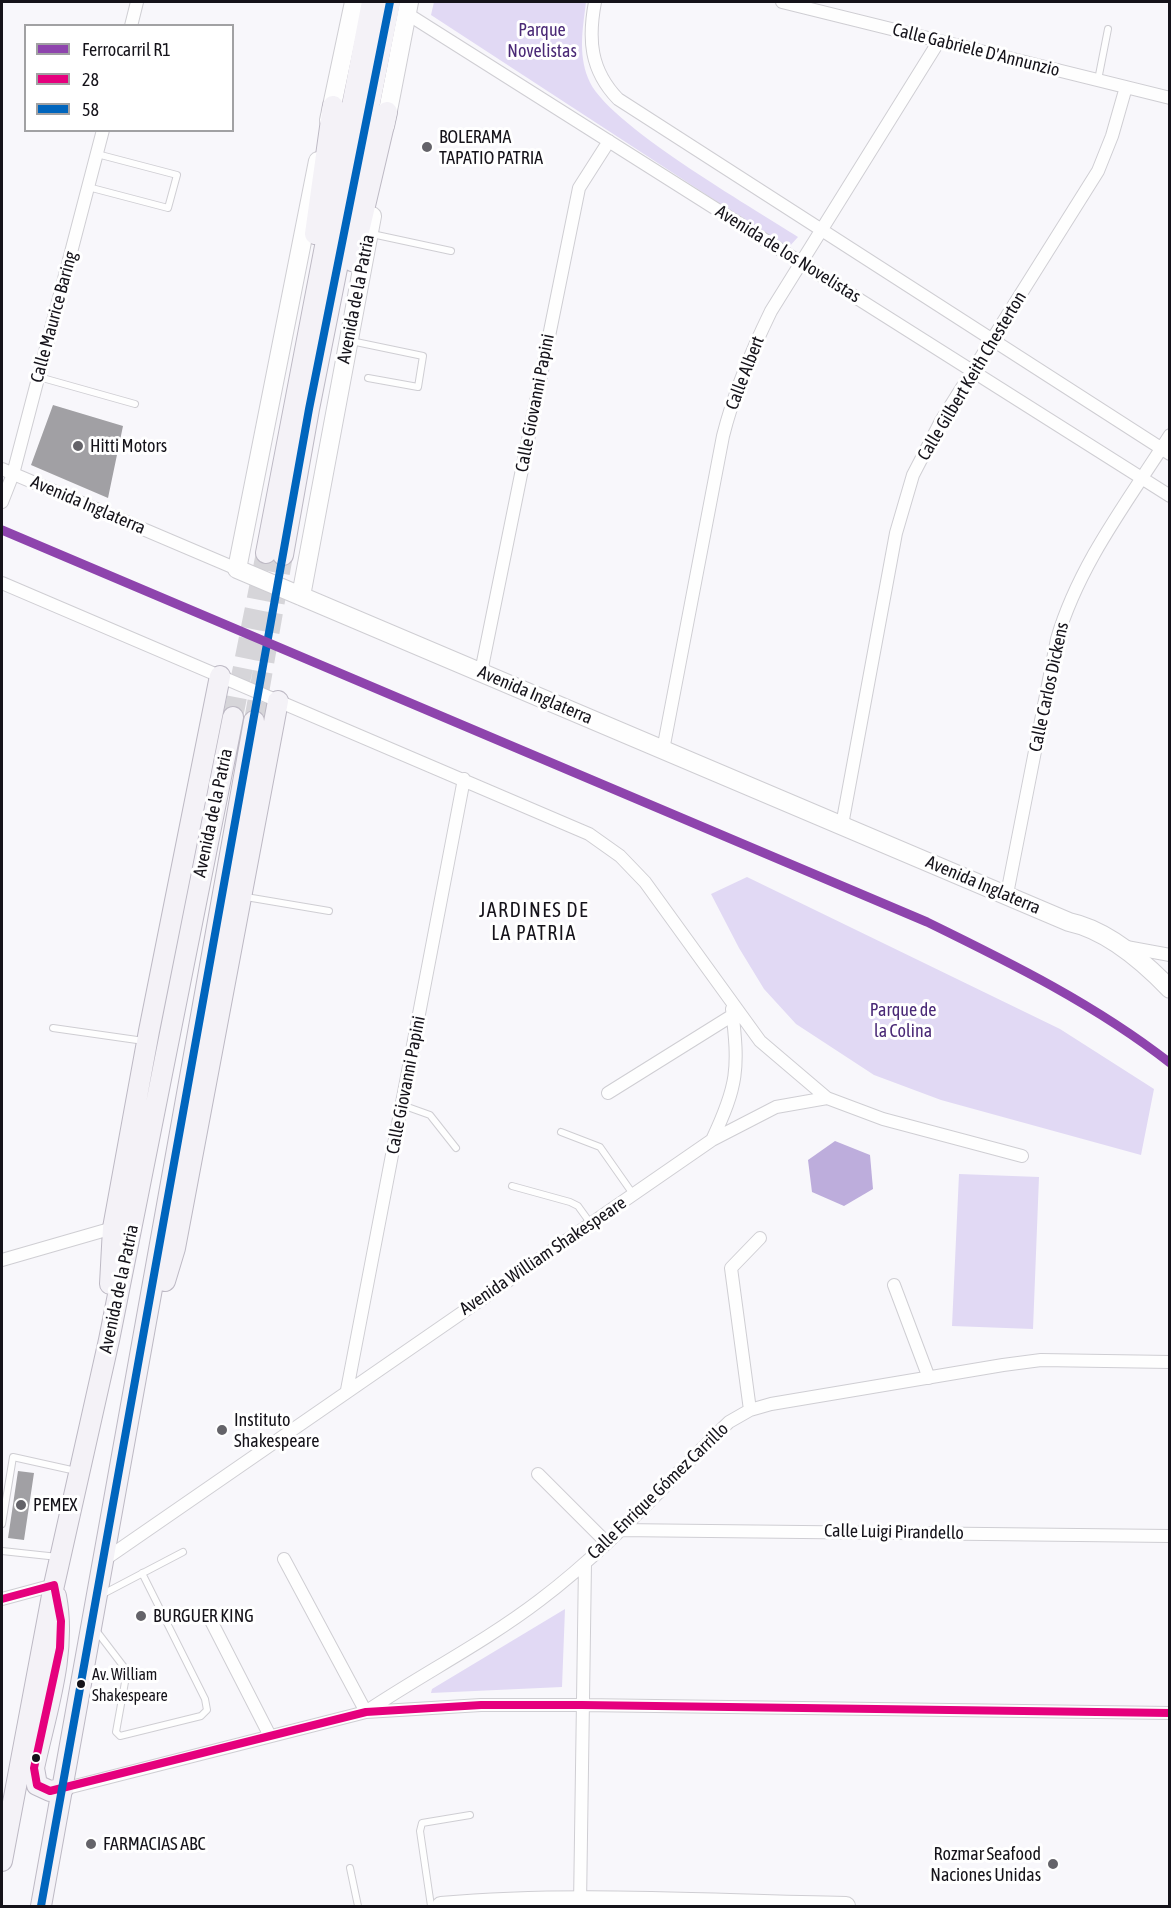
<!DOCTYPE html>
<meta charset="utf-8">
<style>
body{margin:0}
#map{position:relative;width:1171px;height:1908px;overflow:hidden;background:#f8f7fb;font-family:"Asap Condensed",sans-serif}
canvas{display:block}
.frame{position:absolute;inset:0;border:3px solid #15131a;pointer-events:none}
.legend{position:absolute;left:24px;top:24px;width:210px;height:108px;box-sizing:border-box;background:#fff;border:2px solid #a1a1a3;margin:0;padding:8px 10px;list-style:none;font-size:18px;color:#15131a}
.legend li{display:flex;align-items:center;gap:12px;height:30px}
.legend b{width:30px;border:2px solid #a1a1a3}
</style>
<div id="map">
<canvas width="1171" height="1908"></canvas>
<div class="frame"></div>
<ul class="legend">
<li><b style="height:8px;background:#8e44ad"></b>Ferrocarril R1</li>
<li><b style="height:8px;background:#e5007d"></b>28</li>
<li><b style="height:8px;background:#0065bd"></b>58</li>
</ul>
</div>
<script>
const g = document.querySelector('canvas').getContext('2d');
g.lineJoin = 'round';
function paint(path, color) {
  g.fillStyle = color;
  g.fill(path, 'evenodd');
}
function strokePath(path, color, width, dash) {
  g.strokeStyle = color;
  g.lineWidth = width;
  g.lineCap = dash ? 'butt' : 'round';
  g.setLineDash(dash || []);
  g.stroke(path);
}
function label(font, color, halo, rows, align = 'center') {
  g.font = font + ' "Asap Condensed",sans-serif';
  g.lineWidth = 6;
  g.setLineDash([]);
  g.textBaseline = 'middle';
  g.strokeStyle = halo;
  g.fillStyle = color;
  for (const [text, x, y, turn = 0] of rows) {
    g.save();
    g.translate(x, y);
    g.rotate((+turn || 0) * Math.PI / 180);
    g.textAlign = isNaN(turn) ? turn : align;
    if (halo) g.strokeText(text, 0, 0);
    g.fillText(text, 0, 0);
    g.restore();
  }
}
paint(new Path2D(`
 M434,2H586C583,27 578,53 588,78C604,123 754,208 798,237L788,248L431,15Z
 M747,877L1060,1029L1154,1089L1141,1155L941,1100L874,1075L796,1024L764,989L739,948L711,894Z
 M959,1174L1039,1177L1033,1329L952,1326Z
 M565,1609L562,1687L431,1693L432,1689Z`), '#e1d9f4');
paint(new Path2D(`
 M835,1141L870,1155L873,1189L844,1206L812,1192L808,1160Z`), '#bdaddc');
paint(new Path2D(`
 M53,405L123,426L108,498L31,465Z
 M18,1471L34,1473L24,1540L8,1538Z`), '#a1a0a4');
strokePath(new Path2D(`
 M233,717L266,553
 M254,721L283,555`), '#d6d5d9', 20, [20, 10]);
const lane = new Path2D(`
 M1098,80L1108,29
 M88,187L168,208L177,175L97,154
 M372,234L451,251
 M351,341L423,356L418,387L368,378
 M39,377L135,404
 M246,897L329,911
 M53,1028L144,1041
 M402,1105L430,1115L456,1148
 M561,1132L600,1147L633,1194
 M512,1186L570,1202L578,1206L591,1224
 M2,1524L13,1457L76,1471
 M2,1551L58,1557
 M101,1595L183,1552
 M95,1629L127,1671L116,1732L120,1736L201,1716L207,1710L205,1699L142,1573
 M350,1868L358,1906
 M431,1906L420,1831L422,1823L470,1815`);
const street = new Path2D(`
 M595,2C588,39 590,70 618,99L1170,454
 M782,2L1170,98
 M406,13L1170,496
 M131,26L137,2
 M2,469L237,569
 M2,502L13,474L103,130
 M2,583L589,834L620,856L645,882L760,1041L827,1098
 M481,672L579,188L609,141
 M663,750L723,436C734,392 751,352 771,311L939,41
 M842,825L896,533L913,475L941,421L1098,171L1112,136L1126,87
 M1007,894L1057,639C1079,564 1128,501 1170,435
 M1121,946L1170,955
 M608,1093L733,1015
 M712,1140C738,1085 739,1069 732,1009
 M2,1260L113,1228
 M894,1285L929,1378
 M347,1390L464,779
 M750,1410L731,1268L760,1238
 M538,1474L606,1542
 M618,1530L1170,1536
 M284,1559L366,1712
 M104,1560L712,1140L776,1107L827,1098L883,1119L1022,1156
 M2,1599L54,1585
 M207,1613L270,1736
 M367,1711C424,1673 485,1642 540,1600C608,1549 668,1481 729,1422L750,1410L771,1404L1003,1365L1041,1360L1170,1362
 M63,1789L366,1712L481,1705H582L1170,1713
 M580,1905L585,1563`);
const secondary = new Path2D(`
 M329,120L354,2
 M385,126L409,2
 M318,161L237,569L1069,922C1107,930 1143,961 1170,989
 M301,596L372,216
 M441,1906C575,1894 711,1904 846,1906`);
const primary = new Path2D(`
 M315,234L333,106
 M352,261L387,112
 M266,553L372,2
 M283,555L309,409L390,2
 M165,1281L175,1248L278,701
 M110,1284L113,1228L149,1031L220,676
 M56,1596C67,1653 46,1712 34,1768L37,1785L50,1791L63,1789
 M2,1861L54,1585L109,1340L233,717
 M41,1906L254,721`);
strokePath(lane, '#cfced3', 8);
strokePath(street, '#cfced3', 14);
strokePath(secondary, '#cfced3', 20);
strokePath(primary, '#bdb9c4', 22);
strokePath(lane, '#fefefe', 6);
strokePath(street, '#fefefe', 12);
strokePath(secondary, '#fefefe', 18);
strokePath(primary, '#f4f2f7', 20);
strokePath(new Path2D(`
 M2,1599L54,1585L61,1621L60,1648L34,1768L37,1785L50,1791L366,1712L481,1705H582L1170,1713`), '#e5007d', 8);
strokePath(new Path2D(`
 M41,1906L309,409L390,2`), '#0065bd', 8);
strokePath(new Path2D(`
 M2,530L927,922C1011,963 1096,1005 1170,1063`), '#8e44ad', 9);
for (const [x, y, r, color] of [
 [427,147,6,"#646369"],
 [78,446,6,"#646369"],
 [222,1430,6,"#646369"],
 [21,1505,6,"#646369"],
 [141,1616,6,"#646369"],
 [81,1684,5,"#15131a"],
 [36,1758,5,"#15131a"],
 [91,1844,6,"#646369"],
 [1053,1864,6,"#646369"]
]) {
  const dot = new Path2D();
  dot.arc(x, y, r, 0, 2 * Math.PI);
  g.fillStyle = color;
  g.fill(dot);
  strokePath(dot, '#fff', 2);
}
label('16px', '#15131a', '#fff', [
 ["Av. William",92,1675],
 ["Shakespeare",92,1696]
], 'left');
label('18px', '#4a2976', '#fff', [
 ["Parque",542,30],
 ["Novelistas",542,51],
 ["Parque de",903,1010],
 ["la Colina",903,1031]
]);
label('18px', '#15131a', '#fff', [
 ["Calle Gabriele D'Annunzio",976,50,14],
 ["Avenida de los Novelistas",788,254,32],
 ["Avenida de la Patria",356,299,-79],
 ["Calle Maurice Baring",54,317,-75],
 ["Calle Albert",745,373,-69],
 ["Calle Gilbert Keith Chesterton",972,376,-59],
 ["Calle Giovanni Papini",535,403,-79],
 ["Avenida Inglaterra",88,505,23],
 ["Calle Carlos Dickens",1049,687,-78],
 ["Avenida Inglaterra",535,695,23],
 ["Avenida de la Patria",213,813,-78],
 ["Avenida Inglaterra",983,885,23],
 ["Calle Giovanni Papini",406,1085,-79],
 ["Avenida William Shakespeare",543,1256,-34],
 ["Avenida de la Patria",119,1289,-78],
 ["Calle Enrique Gómez Carrillo",658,1491,-44],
 ["Calle Luigi Pirandello",894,1532,1]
]);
label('18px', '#15131a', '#fff', [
 ["BOLERAMA",439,137],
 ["TAPATIO PATRIA",439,158],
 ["Hitti Motors",90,446],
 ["Instituto",234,1420],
 ["Shakespeare",234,1441],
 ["PEMEX",33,1505],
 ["BURGUER KING",153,1616],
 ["FARMACIAS ABC",103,1844],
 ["Rozmar Seafood",1041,1854,"right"],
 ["Naciones Unidas",1041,1875,"right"]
], 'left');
g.letterSpacing = '1.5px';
label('20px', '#15131a', '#fff', [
 ["JARDINES DE",534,911],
 ["LA PATRIA",534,934]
]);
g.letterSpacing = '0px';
</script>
